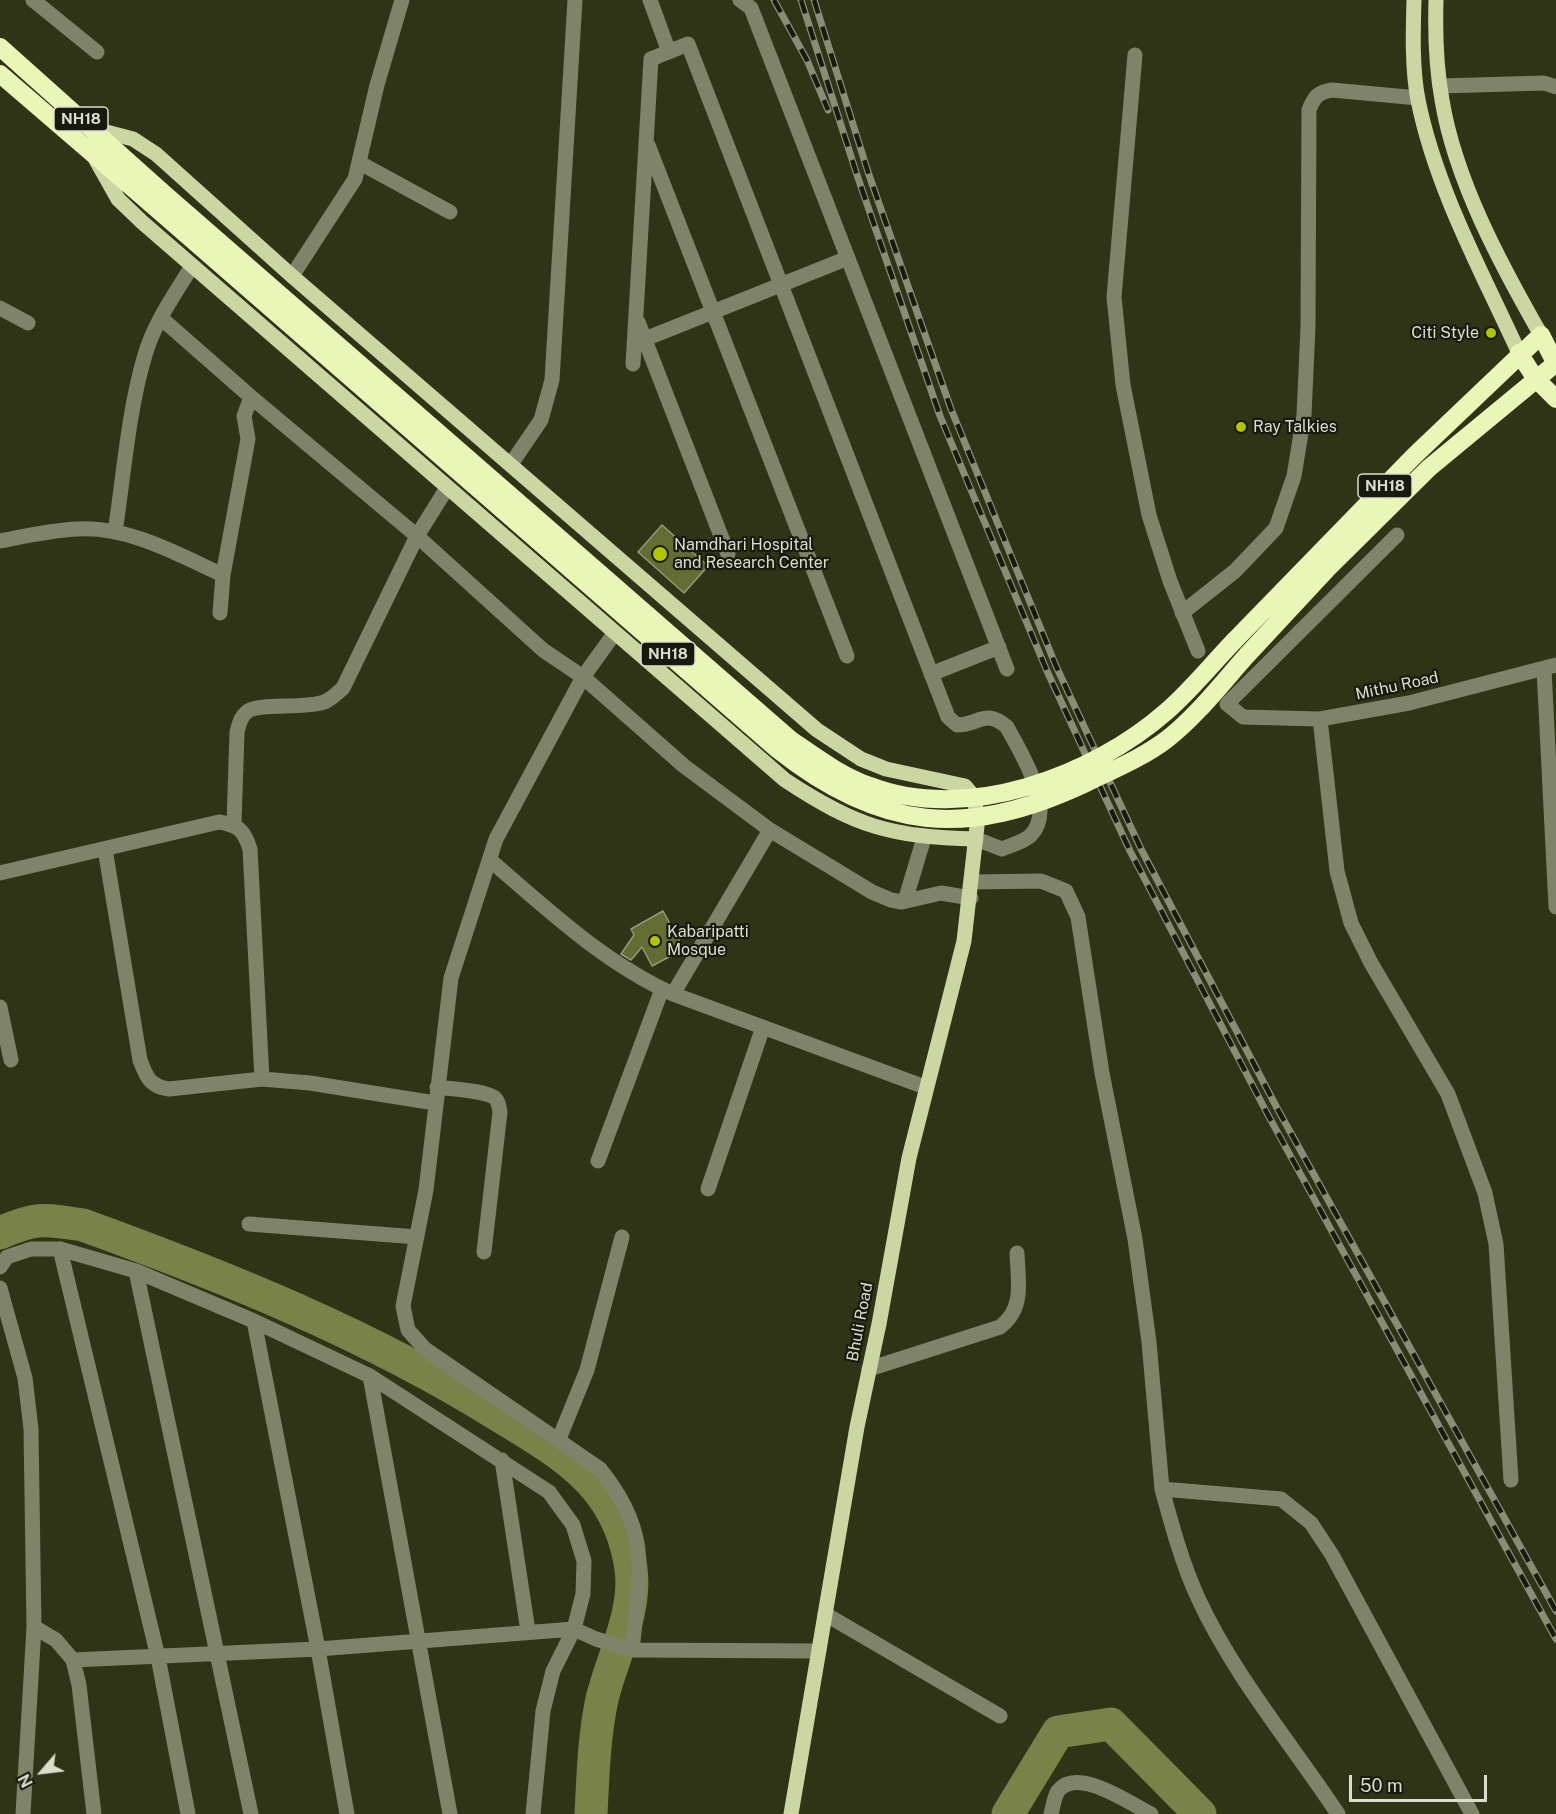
<!DOCTYPE html>
<style>
body{margin:0}
#map{position:relative;width:1556px;height:1814px;overflow:hidden;background:#2f3417;font-family:"Public Sans",sans-serif}
canvas{display:block}
.north{position:absolute;left:12px;top:1742px;width:60px;height:60px;-webkit-text-stroke:4px #181a0e;paint-order:stroke;rotate:242deg;font-size:16px;font-weight:700;line-height:24px;text-align:center;color:#dadecd}
.north::after{content:'';display:block;margin:auto;width:21px;height:27px;background:#dadecd;clip-path:polygon(50% 0,100% 100%,50% 72%,0 100%)}
.scale{position:absolute;left:1349px;top:1775px;width:138px;height:27px;box-sizing:border-box;border:3px solid #dadecd;border-top:0;padding-left:8px;font-size:18px;line-height:21px;white-space:nowrap;color:#dadecd;-webkit-text-stroke:4px #181a0e;paint-order:stroke}
</style>
<div id="map">
<canvas width="1556" height="1814"></canvas>
<div class="north">N</div>
<div class="scale">50 m</div>
</div>
<script>
const g = document.querySelector('canvas').getContext('2d');
g.lineJoin = 'round';
function strokePath(path, color, width, dash) {
  g.strokeStyle = color;
  g.lineWidth = width;
  g.lineCap = dash ? 'butt' : 'round';
  g.setLineDash(dash || []);
  g.stroke(path);
}
function paint(path, color) {
  g.fillStyle = color;
  g.fill(path, 'evenodd');
}
function label(font, color, halo, rows, align = 'center') {
  g.font = font + ' "Public Sans",sans-serif';
  g.lineWidth = 4.5;
  g.setLineDash([]);
  g.textBaseline = 'middle';
  g.strokeStyle = halo;
  g.fillStyle = color;
  for (const [text, x, y, turn = 0] of rows) {
    g.save();
    g.translate(x, y);
    g.rotate((+turn || 0) * Math.PI / 180);
    g.textAlign = isNaN(turn) ? turn : align;
    if (halo) g.strokeText(text, 0, 0);
    g.fillText(text, 0, 0);
    g.restore();
  }
}
strokePath(new Path2D(`
 M0,1233C36,1217 45,1219 83,1225C226,1277 368,1334 498,1415C532,1436 572,1458 598,1490C617,1514 627,1539 631,1569C637,1612 612,1658 602,1699C594,1737 593,1775 591,1814
 M1008,1814L1058,1732L1111,1724L1200,1814`), '#798349', 33);
const building = new Path2D(`
 M662,525L708,566L684,593L638,552Z
 M663,911L684,949L652,966L642,947L631,960L621,954L634,935L631,929Z`);
paint(building, '#636c33');
strokePath(building, '#939979', 1.5);
strokePath(new Path2D(`
 M33,0L97,52
 M650,0L669,52
 M740,0L751,8L1007,669
 M1135,55L1114,297L1123,385L1149,515L1170,581L1198,651
 M1440,86L1544,83L1556,87
 M648,145L847,656
 M360,163L450,212
 M292,276L355,179L377,85L402,0
 M0,308L28,323
 M161,318L251,397
 M638,322L728,554
 M645,339L848,258
 M633,364L651,59L688,44L948,717L957,725C980,725 984,708 1007,727C1020,752 1057,808 1031,835C1024,842 1011,845 1002,849L976,839
 M511,464L541,420L552,380L575,0
 M115,532C124,474 128,412 145,355C154,323 175,294 192,266
 M1397,535L1227,704L1243,717L1320,719L1409,703L1556,665
 M0,541C25,536 52,530 78,529C129,526 179,555 223,575
 M220,613L223,575L248,439L244,416L251,397L417,536L543,650L583,677L684,766L770,830L872,892L891,900L902,902L941,893L971,898
 M1182,613L1235,571L1276,528L1294,476L1304,415L1308,327L1309,110C1314,97 1318,92 1332,90L1418,98
 M614,634L583,677L496,839L451,978L426,1190L403,1306L408,1330L425,1349L600,1469C652,1533 640,1573 632,1650
 M1544,669L1556,907
 M931,674L999,647
 M1320,719L1337,871L1351,923L1371,963L1448,1094L1485,1193L1496,1244L1511,1480
 M234,824L237,732C239,724 241,716 248,711C259,703 305,709 324,702C331,700 337,693 343,688L417,536L447,488
 M105,849L140,1060C146,1076 150,1087 169,1089L262,1079L310,1083L435,1103
 M490,860C548,910 603,962 673,994L925,1087
 M0,873L219,822C238,825 244,830 250,849L262,1079
 M972,882L1041,881L1066,891L1078,917L1102,1073L1135,1239L1149,1342L1162,1489L1281,1499L1311,1523L1332,1555L1472,1814
 M905,901L924,838
 M673,994L770,830
 M0,1007L11,1060
 M437,1087C450,1089 485,1090 495,1098C499,1102 499,1107 500,1112L484,1252
 M598,1161L662,989
 M708,1189L763,1027
 M249,1224L417,1237
 M60,1249L158,1657L188,1814
 M0,1267L7,1257L31,1249H60L136,1271L254,1321L370,1376L549,1492L573,1525L584,1561L583,1594L574,1629L553,1671L543,1711L533,1814
 M136,1271L251,1814
 M0,1288L25,1378L31,1429L34,1627L23,1814
 M254,1321L318,1649L347,1814
 M869,1369L1000,1327C1025,1308 1018,1281 1017,1253
 M370,1376L450,1814
 M559,1439L587,1370L622,1237
 M502,1460L528,1631
 M1162,1489C1172,1526 1182,1563 1198,1598C1234,1676 1291,1743 1338,1814
 M825,1614L1000,1716
 M34,1627L56,1640L73,1660L79,1685L94,1814
 M73,1660L318,1649L574,1629L596,1639L632,1650L819,1651
 M1051,1814C1053,1807 1054,1797 1058,1791C1077,1766 1129,1803 1151,1814`), '#7e836a', 15);
strokePath(new Path2D(`
 M1414,0C1413,33 1412,68 1418,100C1436,189 1482,272 1519,353
 M1436,0C1435,34 1436,67 1442,100C1455,180 1501,265 1541,335
 M91,128L133,139L156,154L292,276L817,730L861,759L886,769L965,786L975,798L977,826L964,941L909,1158L879,1324L857,1427L791,1814
 M96,160L118,199L142,222L785,780C856,827 891,837 976,839`), '#ccd6a2', 15);
strokePath(new Path2D(`
 M0,47L161,191
 M0,74L150,203
 M1519,353L1535,378L1556,399
 M1234,641L1414,456L1541,335L1556,364
 M1248,654L1328,568L1429,468L1555,364`), '#eaf6b8', 18);
const rail = new Path2D(`
 M774,0L807,60L828,110
 M801,0L857,175L940,416L1047,671L1130,851L1268,1115L1556,1639
 M814,0L868,172L951,409L1056,666L1141,849L1277,1108L1556,1611`);
strokePath(rail, '#888d76', 7);
strokePath(rail, '#181a0e', 4.5, [14]);
strokePath(new Path2D(`
 M161,191L791,740C816,757 841,776 870,786C966,823 1092,777 1167,711C1191,690 1212,664 1234,641
 M150,203L777,749C880,831 967,839 1086,783C1113,770 1142,758 1166,740C1197,716 1222,683 1248,654`), '#eaf6b8', 18);
for (const [x, y, r, color] of [
 [1491,333,6,"#b1c500"],
 [1241,427,6,"#b1c500"],
 [660,554,8,"#b1c500"],
 [655,941,6,"#b1c500"]
]) {
  const dot = new Path2D();
  dot.arc(x, y, r, 0, 2 * Math.PI);
  g.fillStyle = color;
  g.fill(dot);
  strokePath(dot, '#181a0e', 2);
}
for (const [x, y, w] of [
 [81,119,54],
 [1385,486,54],
 [668,654,54]
]) {
  const box = new Path2D();
  box.roundRect(x - w / 2, y - 12, w, 24, 4.5);
  g.fillStyle = '#181a0e';
  g.fill(box);
  strokePath(box, '#dadecd', 1.5);
}
label('bold 15px', '#dadecd', null, [
 ["NH18",81,119],
 ["NH18",1385,486],
 ["NH18",668,654]
]);
label('16px', '#dadecd', '#181a0e', [
 ["Citi Style",1479,333,"right"],
 ["Ray Talkies",1253,427],
 ["Namdhari Hospital",674,545],
 ["and Research Center",674,563],
 ["Kabaripatti",667,932],
 ["Mosque",667,950]
], 'left');
label('16px', '#dadecd', '#181a0e', [
 ["Mithu Road",1397,686,-12],
 ["Bhuli Road",860,1322,-79]
]);
</script>
